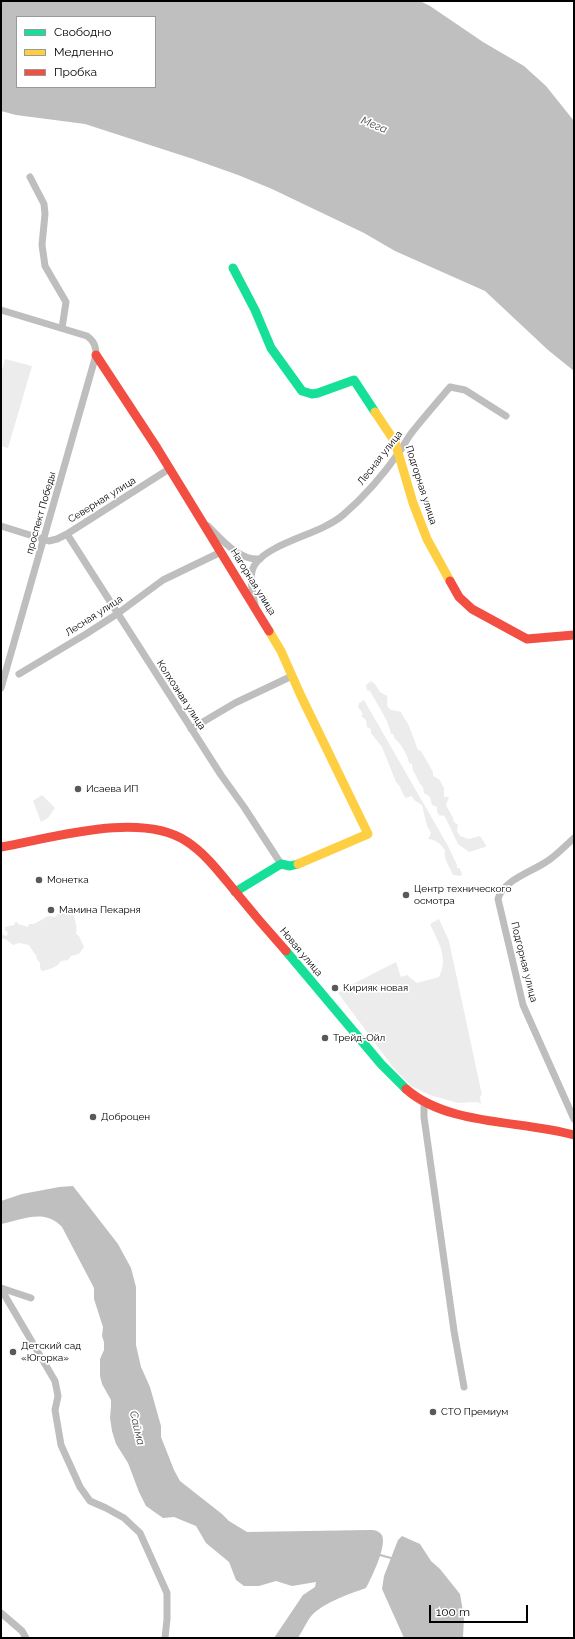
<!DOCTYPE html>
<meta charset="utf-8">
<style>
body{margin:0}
#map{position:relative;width:575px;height:1639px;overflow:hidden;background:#fff;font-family:Raleway,sans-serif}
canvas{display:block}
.frame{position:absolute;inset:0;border:2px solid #000;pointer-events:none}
.legend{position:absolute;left:16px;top:16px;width:140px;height:72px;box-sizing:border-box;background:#fff;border:1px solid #999;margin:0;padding:5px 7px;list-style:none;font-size:12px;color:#000}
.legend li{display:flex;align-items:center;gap:8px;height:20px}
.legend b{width:20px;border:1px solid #999}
.scale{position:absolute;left:429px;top:1605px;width:99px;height:18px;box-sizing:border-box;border:2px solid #000;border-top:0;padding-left:5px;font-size:12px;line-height:14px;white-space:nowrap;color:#000;-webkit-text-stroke:3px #fff;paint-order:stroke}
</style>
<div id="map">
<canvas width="575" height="1639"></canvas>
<div class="frame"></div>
<ul class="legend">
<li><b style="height:5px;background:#16e098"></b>Свободно</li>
<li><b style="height:5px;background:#ffcf43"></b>Медленно</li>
<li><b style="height:5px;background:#f24e42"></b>Пробка</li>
</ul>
<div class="scale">100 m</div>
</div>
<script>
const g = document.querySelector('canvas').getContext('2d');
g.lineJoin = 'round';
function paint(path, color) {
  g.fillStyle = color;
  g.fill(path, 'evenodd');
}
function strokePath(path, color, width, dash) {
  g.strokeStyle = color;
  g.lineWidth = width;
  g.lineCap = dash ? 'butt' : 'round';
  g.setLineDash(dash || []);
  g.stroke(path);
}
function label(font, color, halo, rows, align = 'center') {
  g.font = font + ' Raleway,sans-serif';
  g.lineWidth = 3.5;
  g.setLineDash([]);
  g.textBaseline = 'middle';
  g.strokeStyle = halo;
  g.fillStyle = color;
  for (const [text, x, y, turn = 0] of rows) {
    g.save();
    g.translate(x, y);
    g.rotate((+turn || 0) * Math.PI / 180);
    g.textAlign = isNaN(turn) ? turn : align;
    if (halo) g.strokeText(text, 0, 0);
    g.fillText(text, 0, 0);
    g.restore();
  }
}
paint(new Path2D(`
 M5,359L32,366L8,448L1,446V374Z
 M371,681L375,684L380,692L387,696C388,699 387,701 387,704C387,711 396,710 401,712C403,718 407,720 409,726C412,734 415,742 418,750L421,751L433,772V776L439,779L444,788V797H449L446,805L453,818L454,822L458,825L457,831L460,836L469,839L480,836L486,845L485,847L469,852L458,844L445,817L442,815L440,816L437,812V807L432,805L430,797L424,793L423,787C418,783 417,775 413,771L412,764L409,763C408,756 401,743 395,739L393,734H391C389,721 377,704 370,691L367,690L366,685Z
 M364,700L448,846L457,865V868H459L462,873L461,876L453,875C450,867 443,859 445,851C442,844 435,839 428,839L431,833L427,826L422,805L414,800L412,796L406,798C401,793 402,787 396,782L382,747L371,733V729L367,727L366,720L361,716L363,714L358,707L359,703Z
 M42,795L55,808L48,818L41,822L33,801Z
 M70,909C74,915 78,927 76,934L79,936L84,947L79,954L71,956L68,960L61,961C58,967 48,970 42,971L40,968V963L36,958L37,956L34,953L29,945L19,943L13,945L7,940L1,938V934L6,936L8,934L7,931H5V927L14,925L16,921L18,924L28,927L29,924H34L48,916L55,917L61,911Z
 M439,919L449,941L482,1095L480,1096L481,1104L477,1102L458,1103L430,1095L411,1086L392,1066L338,993L353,984L396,962L401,977L407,975L417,983L439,977C449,957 438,942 430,924Z`), '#ececec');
paint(new Path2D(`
 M1,1H420L430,6L483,42L524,66L546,86L574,121V371L548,350L485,291L395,251L364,233L272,189L238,175L193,159L85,124L16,115L1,111ZM17,17H155V87H17Z
 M73,1186L118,1244L131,1268L136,1287V1345L141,1367L150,1387L161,1426V1437L174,1470L180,1481L222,1514L229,1521L247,1532L369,1530C373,1530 378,1530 381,1534C389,1542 371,1579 366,1588C349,1594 319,1604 309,1619C305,1625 302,1632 298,1638H274L303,1595L315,1587L316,1582L292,1586L276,1581L259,1586H244L236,1580L229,1562L206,1543L196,1526L174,1517L163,1518L146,1506L139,1492L128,1463L116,1444L112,1431L110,1418L111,1406V1400L102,1384L100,1376V1359L104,1350V1342L102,1336L103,1327L94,1299V1288L62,1227C44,1208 23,1220 1,1224V1201L22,1194L59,1187Z
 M402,1536L420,1544L431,1561L440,1569L460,1594L464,1617L463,1638H404L382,1589L384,1576L398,1540Z`), '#bfbfbf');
strokePath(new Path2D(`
 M380,1555L391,1558`), '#bfbfbf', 2);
strokePath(new Path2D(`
 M30,177L44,204L45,214L42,245L45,266L66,302L62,328
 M1,310L87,336C94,341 96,346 96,355L1,688
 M1,526L49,541L57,539L67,534L169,469
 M208,526C221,539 239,561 260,559
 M67,534L221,775L244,807L281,864
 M255,605C253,592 247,574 256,563C272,542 321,534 343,515C364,497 384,474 400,451C404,445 408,437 413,431C425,416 438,401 450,387L465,390L506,416
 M19,674L86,634L117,614L163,580L221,552
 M191,729L235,703L292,676
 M574,838C565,846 556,856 546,862C531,872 502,881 498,899L523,1005L574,1119
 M424,1103V1117L454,1331L464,1387
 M1,1288L31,1298
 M1,1289L55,1381L58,1396L55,1410L61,1445L80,1487L90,1501L106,1508L124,1518L140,1533L167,1593V1619L165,1638
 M1,1613L22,1631L26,1638`), '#bebebe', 7);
strokePath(new Path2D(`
 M233,268L255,310L271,348L302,391L312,394L318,393L354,380L375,412
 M235,892L281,864L290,866L298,864
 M286,951L381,1064L406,1089`), '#16e098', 9);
strokePath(new Path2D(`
 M375,412L395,442L413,503L427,539L450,581
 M269,631L281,651L301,696L368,834L298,864`), '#ffcf43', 9);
strokePath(new Path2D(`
 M96,355L157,448L269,631
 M450,581L459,597L472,609L527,639L574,635
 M1,847C52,838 140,811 186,841C205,853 220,873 234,890C251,911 268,931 286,951
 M406,1089C448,1126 521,1120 574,1135`), '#f24e42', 9);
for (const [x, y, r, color] of [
 [78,789,4,"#595959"],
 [39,880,4,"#595959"],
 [406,895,4,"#595959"],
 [51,910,4,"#595959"],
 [335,988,4,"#595959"],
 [325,1038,4,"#595959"],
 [93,1117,4,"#595959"],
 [13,1352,4,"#595959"],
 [433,1412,4,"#595959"]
]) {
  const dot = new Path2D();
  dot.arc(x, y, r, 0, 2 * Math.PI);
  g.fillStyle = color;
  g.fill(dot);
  strokePath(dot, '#fff', 1.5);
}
label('10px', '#000', '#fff', [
 ["Лесная улица",380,458,-52],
 ["Подгорная улица",421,485,72],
 ["Северная улица",102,500,-32],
 ["проспект Победы",41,513,-74],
 ["Нагорная улица",253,582,58],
 ["Лесная улица",94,616,-33],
 ["Колхозная улица",181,695,57],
 ["Новая улица",301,952,50],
 ["Подгорная улица",524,962,76]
]);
label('10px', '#000', '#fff', [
 ["Исаева ИП",86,789],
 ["Монетка",47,880],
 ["Центр технического",414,889],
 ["осмотра",414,901],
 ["Мамина Пекарня",59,910],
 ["Кирияк новая",343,988],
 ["Трейд-Ойл",333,1038],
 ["Доброцен",101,1117],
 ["Детский сад",21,1346],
 ["«Югорка»",21,1358],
 ["СТО Премиум",441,1412]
], 'left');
label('italic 11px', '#444', '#fff', [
 ["Мега",374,125,22],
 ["Сайма",137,1428,77]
]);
</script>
